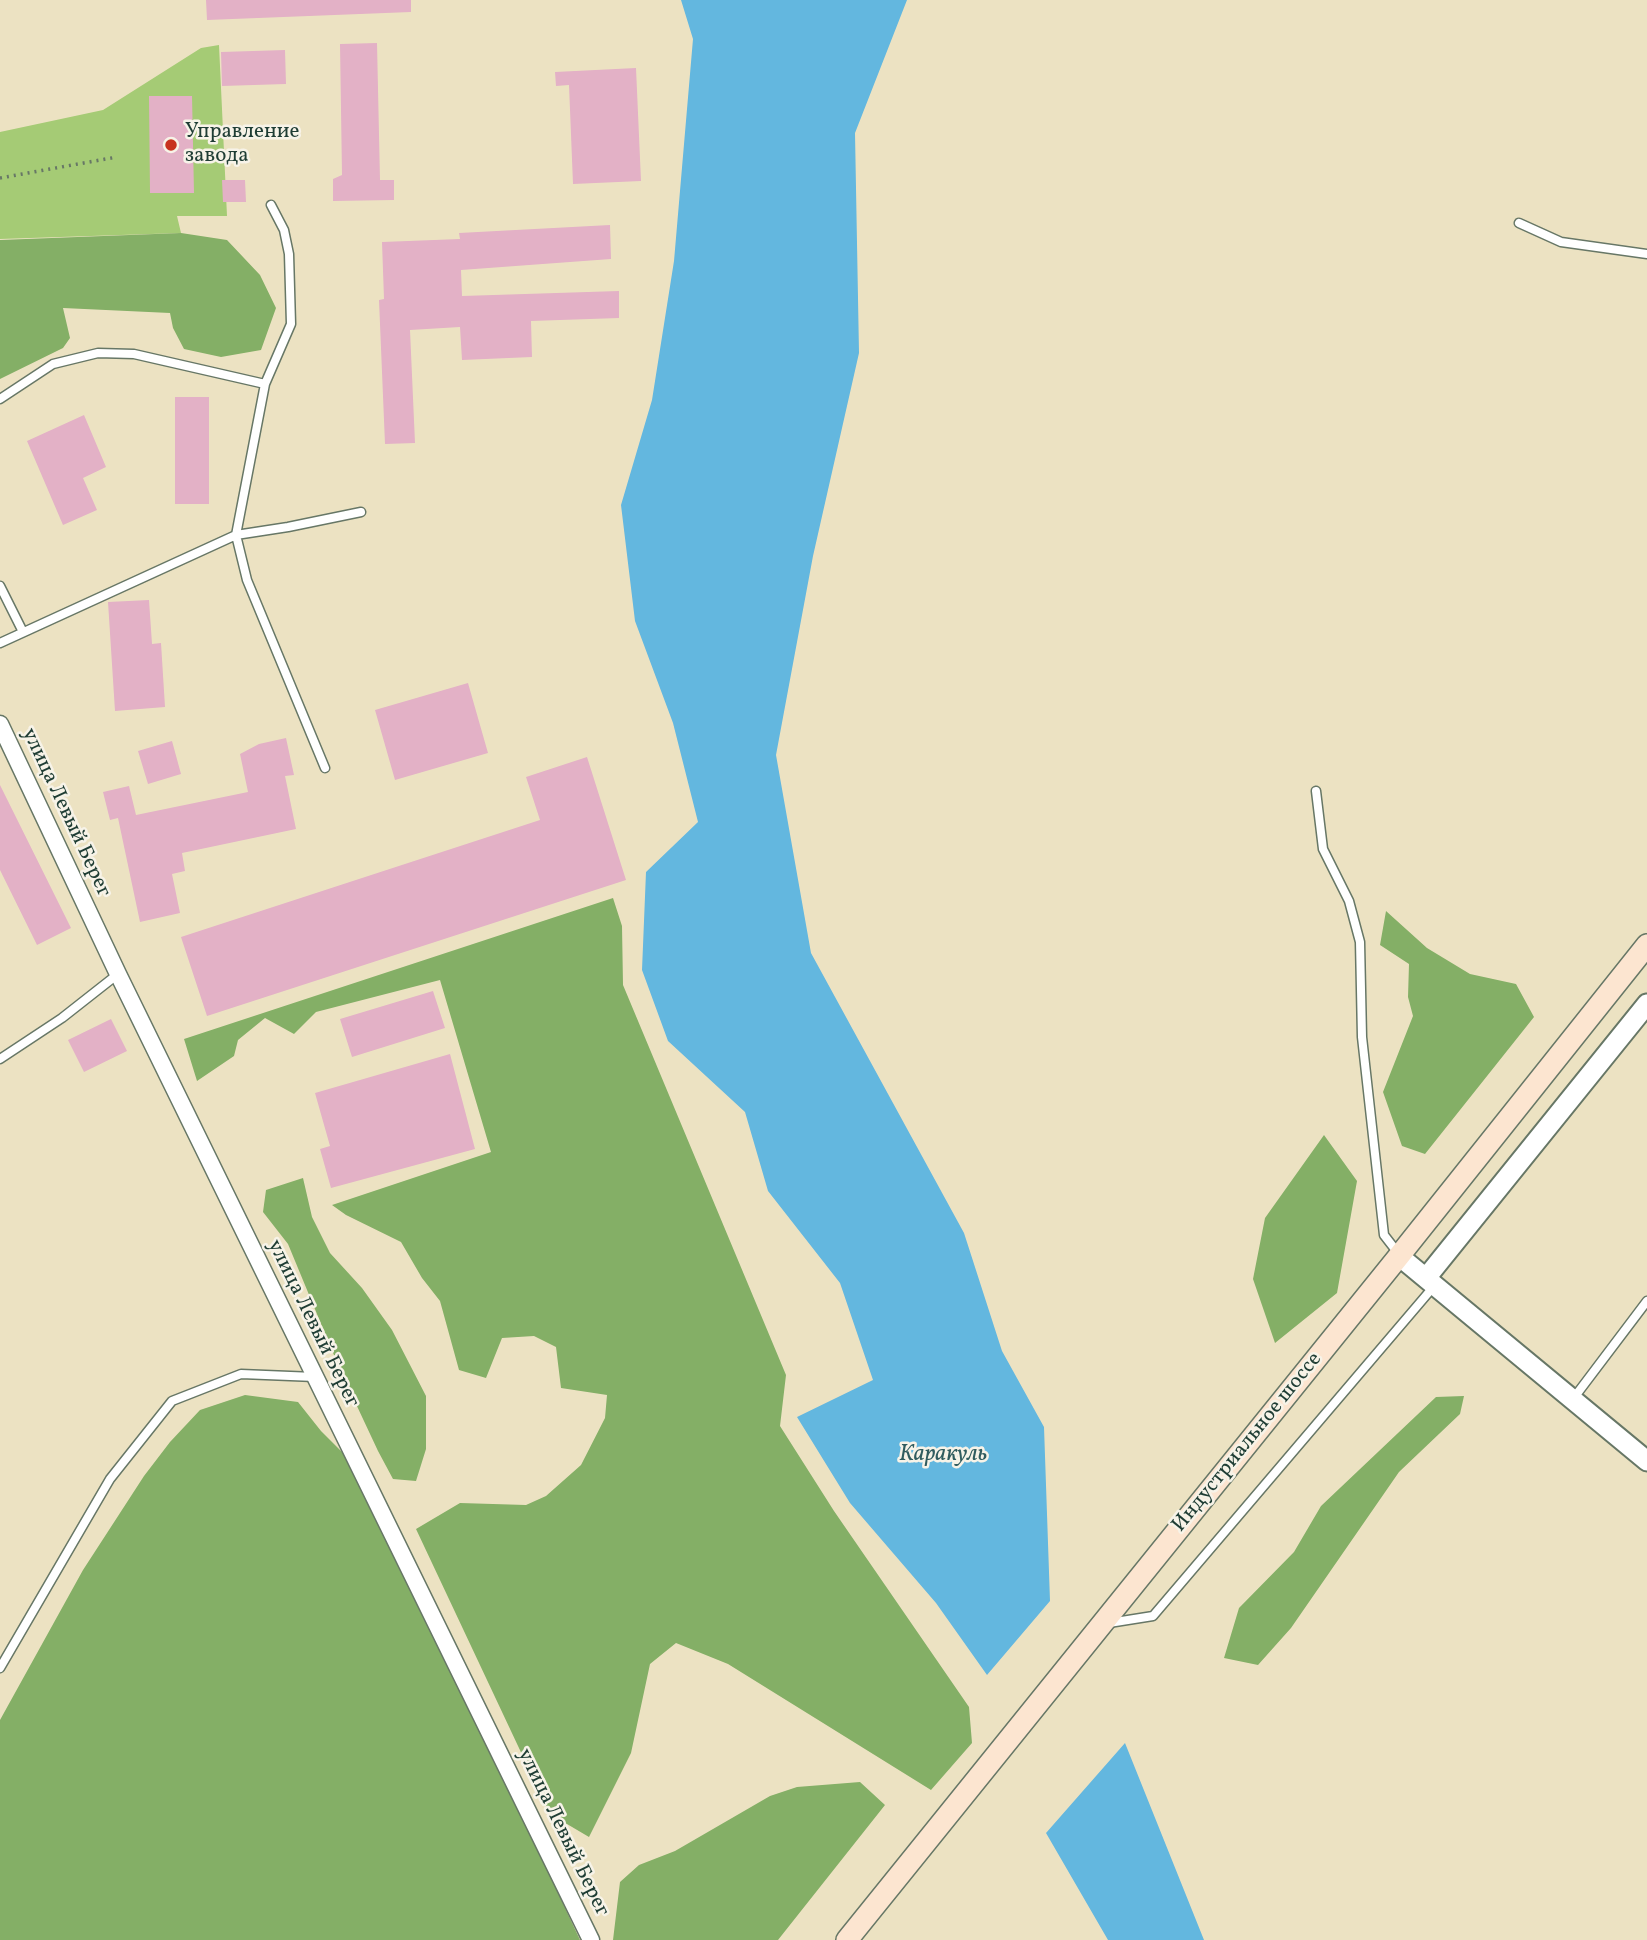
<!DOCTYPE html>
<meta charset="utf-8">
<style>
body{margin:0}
canvas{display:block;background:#ece2c2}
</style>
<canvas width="1647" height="1940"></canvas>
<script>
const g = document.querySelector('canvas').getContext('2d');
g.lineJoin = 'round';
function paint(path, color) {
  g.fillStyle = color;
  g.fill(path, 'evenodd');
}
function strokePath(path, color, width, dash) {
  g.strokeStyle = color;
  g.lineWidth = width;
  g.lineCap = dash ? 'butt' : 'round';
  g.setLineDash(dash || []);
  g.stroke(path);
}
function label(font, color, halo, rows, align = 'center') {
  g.font = font + ' Vollkorn,serif';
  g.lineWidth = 5;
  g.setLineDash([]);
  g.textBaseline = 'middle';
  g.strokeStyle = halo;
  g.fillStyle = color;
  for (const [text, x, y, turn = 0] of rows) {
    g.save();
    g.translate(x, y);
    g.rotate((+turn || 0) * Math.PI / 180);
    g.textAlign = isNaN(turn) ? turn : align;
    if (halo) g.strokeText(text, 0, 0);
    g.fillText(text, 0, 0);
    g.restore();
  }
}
paint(new Path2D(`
 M219,45L227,216H177L181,233L0,239V132L103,110L201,48Z`), '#a5cb75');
paint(new Path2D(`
 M181,233L227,240L260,275L276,308L261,350L221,357L184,349L173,328L170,313L63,308L70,338L63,348L0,379V240Z
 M613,898L622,926L623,985L786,1375L780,1426L834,1511L969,1707L972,1743L931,1790L728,1664L676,1643L650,1664L631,1753L589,1837L550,1814L416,1529L460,1503L526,1505L546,1496L581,1465L605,1418L607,1395L561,1388L556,1347L534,1336L502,1338L486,1378L459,1370L440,1301L422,1278L401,1242L346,1215L332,1205L491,1152L440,980L316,1012L294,1034L265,1018L238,1040L234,1056L197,1081L184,1039Z
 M1386,911L1427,948L1470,974L1516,984L1534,1017L1425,1154L1402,1146L1383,1092L1413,1016L1408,997L1409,964L1380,945Z
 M1324,1135L1357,1181L1337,1293L1275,1343L1253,1279L1265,1218Z
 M303,1178L312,1217L330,1253L362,1288L392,1330L426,1396V1449L416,1481L393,1479L378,1451L341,1372L288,1244L263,1212L266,1190Z
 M245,1395L298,1402L321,1431L362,1472L580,1940H0V1720L83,1570L144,1476L170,1442L200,1410Z
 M1464,1396L1460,1414L1399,1472L1291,1628L1258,1665L1224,1658L1239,1608L1294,1552L1321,1506L1436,1397Z
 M860,1782L885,1805L778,1940H613L620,1882L639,1865L675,1851L770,1796L797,1787Z`), '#84af66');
paint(new Path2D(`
 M681,0H907L855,133L859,353L813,556L776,755L811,953L964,1233L1002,1351L1044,1427L1050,1601L987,1675L936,1603L850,1503L797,1417L873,1380L840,1283L768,1191L745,1112L668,1041L642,970L646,872L698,822L673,723L635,621L621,505L652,400L674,261L693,39Z
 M1125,1743L1204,1940H1108L1046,1833Z`), '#63b7df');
paint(new Path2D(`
 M206,0H411V12L207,20Z
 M377,43L380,180H394V200L333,201V179L342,175L340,44Z
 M285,50L286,84L222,86L221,52Z
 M636,68L641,181L573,184L569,85L556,86L555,72Z
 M149,96H192L194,193H150Z
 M222,180H245L246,202H223Z
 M610,225L611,259L461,270L462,296L619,291V318L531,321L532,357L462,360L460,327L410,330L415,443L385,444L379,300L384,299L382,242L460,239L459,233Z
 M175,397H209V504H175Z
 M84,415L106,467L83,478L97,510L63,525L27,441Z
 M149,600L152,644L161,643L165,707L115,711L108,602Z
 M468,683L488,753L395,780L375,710Z
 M286,738L294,775L285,776L296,829L182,853L185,871L172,874L180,913L140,922L118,818L110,820L103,792L129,786L136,815L248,792L240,754L259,744Z
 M172,741L181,774L148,784L138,751Z
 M587,757L626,880L207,1016L181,937L540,820L526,777Z
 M0,785L71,928L37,945L0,870Z
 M433,991L445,1028L352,1057L340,1019Z
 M111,1019L127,1051L84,1072L68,1040Z
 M450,1054L475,1149L331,1188L320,1149L330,1146L315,1093Z`), '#e3b1c6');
const service = new Path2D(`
 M271,205L284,230L289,254L291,324L265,384L236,535L247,580L325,768
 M1519,223L1561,242L1647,254
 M0,399L53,364L98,353L134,354L265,384
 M0,586L23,632
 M0,643L236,535L288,527L361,512
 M1316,791L1323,849L1349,901L1360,942L1362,1037L1384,1235L1398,1253
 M0,1059L62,1018L118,974
 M1573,1399L1647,1301
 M1109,1623L1153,1616L1435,1285
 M0,1668L110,1479L172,1401L241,1374L315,1377`);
const minor = new Path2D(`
 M0,724L118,974L591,1940`);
const tertiary = new Path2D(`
 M1399,1256L1647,1461
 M1426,1278L1647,1004`);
const secondary = new Path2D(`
 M847,1940L1399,1256L1647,945`);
strokePath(service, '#677766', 11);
strokePath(minor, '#677766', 19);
strokePath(tertiary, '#677766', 23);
strokePath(secondary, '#677766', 24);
strokePath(new Path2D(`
 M0,178L117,157`), '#677766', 3.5, [2, 5]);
strokePath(service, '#fff', 8);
strokePath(minor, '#fff', 16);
strokePath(tertiary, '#fff', 19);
strokePath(secondary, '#fce5d0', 21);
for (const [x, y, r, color] of [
 [171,145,7,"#c8321e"]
]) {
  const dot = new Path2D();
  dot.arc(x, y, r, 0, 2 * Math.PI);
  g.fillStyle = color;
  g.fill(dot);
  strokePath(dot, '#f7f3e8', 2.5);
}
label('21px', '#1f3d34', '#f7f3e8', [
 ["Управление",185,133],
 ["завода",185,157]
], 'left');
label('21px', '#1f3d34', '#f7f3e8', [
 ["улица Левый Берег",65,813,65],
 ["улица Левый Берег",312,1324,64],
 ["Индустриальное шоссе",1248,1443,-51],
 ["улица Левый Берег",562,1833,64]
]);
label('italic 23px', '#305c5f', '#f7f3e8', [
 ["Каракуль",943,1456]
]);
</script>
